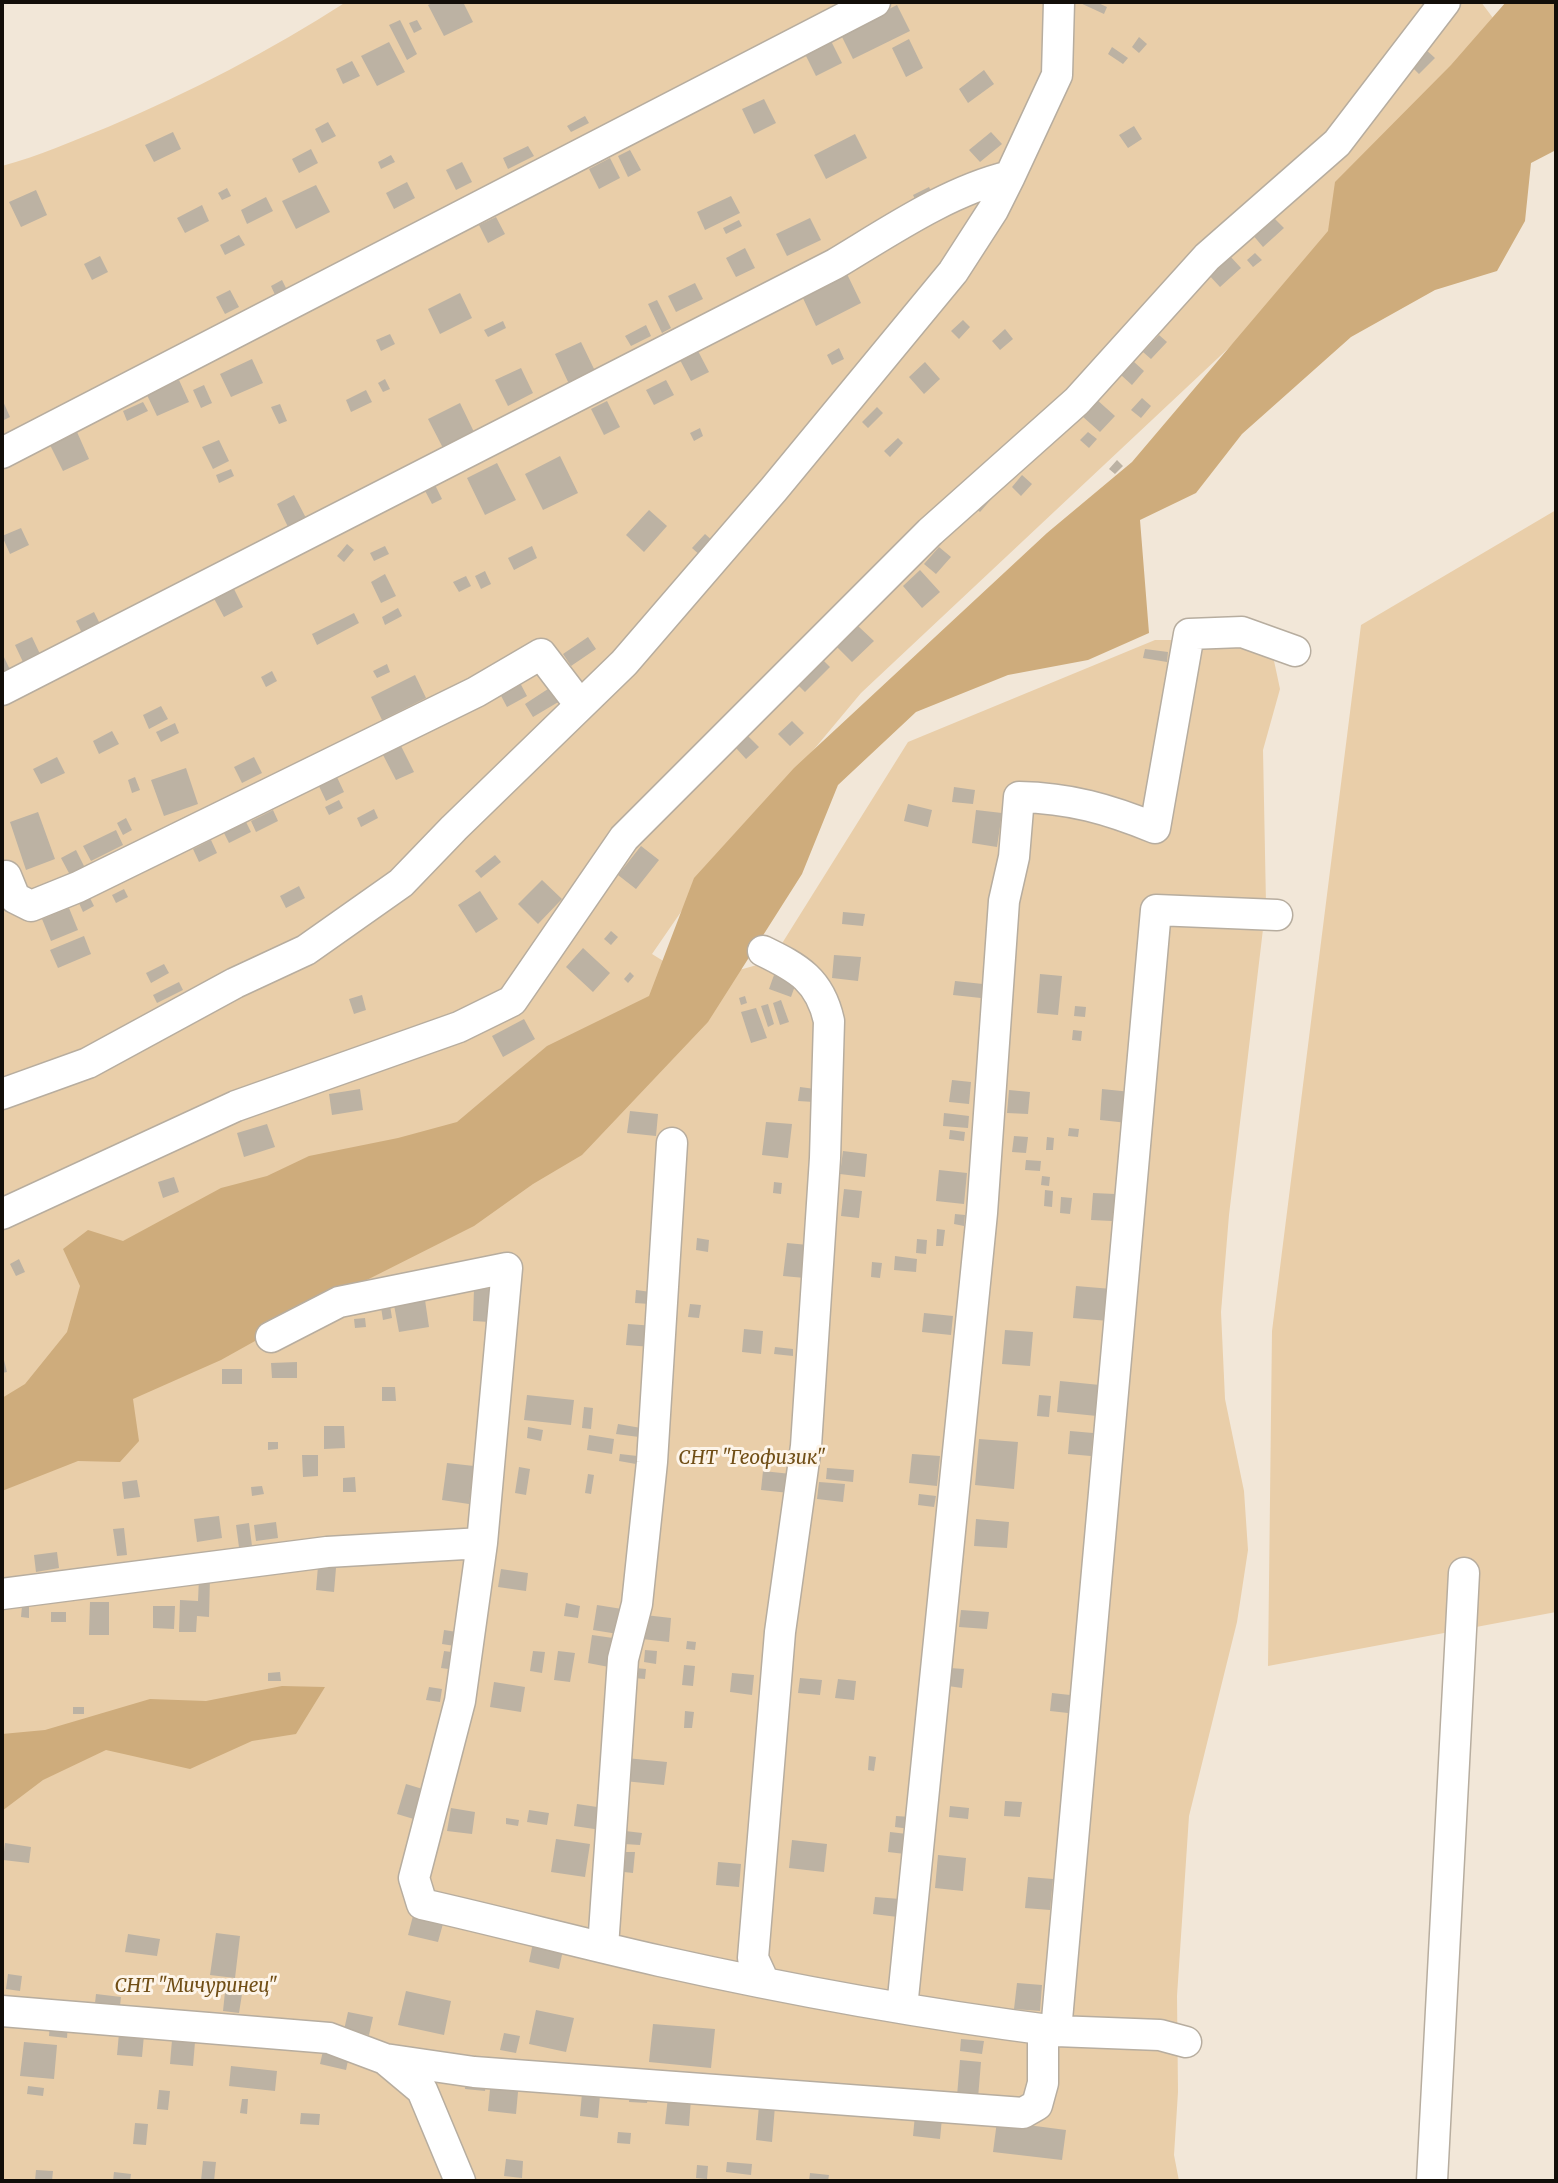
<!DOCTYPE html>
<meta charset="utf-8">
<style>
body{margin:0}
#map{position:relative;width:1558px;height:2183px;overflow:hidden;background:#f2e7d8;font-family:Merriweather,serif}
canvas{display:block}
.frame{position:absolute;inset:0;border:4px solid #120e09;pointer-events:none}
</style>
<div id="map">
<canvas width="1558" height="2183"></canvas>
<div class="frame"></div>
</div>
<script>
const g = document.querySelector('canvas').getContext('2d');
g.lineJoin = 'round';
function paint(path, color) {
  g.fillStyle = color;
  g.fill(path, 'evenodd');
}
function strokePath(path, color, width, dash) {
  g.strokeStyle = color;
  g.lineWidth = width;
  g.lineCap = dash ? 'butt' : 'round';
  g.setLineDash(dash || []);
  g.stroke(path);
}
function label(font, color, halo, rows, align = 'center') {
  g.font = font + ' Merriweather,serif';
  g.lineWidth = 6;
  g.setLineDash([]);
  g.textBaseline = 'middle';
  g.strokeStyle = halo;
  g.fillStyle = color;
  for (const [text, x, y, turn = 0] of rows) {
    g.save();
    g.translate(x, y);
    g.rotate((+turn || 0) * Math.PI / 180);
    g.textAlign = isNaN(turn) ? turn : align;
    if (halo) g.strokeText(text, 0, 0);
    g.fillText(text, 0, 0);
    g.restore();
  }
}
paint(new Path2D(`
 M346,2H1481L1496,22L1461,130L861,693L694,893L652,954L697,982L771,961L908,742L1155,640H1231L1273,656L1280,689L1263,750L1266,904L1229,1215L1221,1312L1225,1399L1244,1491L1248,1550L1237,1622L1189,1816L1177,1996L1178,2092L1174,2155L1179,2181H2V166C39,156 73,141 108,127C191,92 270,51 346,2Z
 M1556,510V1612L1268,1666L1272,1331L1361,625Z`), '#e9cea9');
paint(new Path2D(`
 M1506,2H1556V150L1531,163L1525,221L1497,271L1435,290L1351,337L1242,434L1196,493L1140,520L1149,633L1088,660L1008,675L916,712L838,785L802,874L708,1022L582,1155L533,1184L474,1226L341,1293L221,1360L133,1399L139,1441L120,1462L78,1461L2,1491V1398L25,1384L67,1332L80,1286L63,1249L88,1230L123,1241L221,1188L267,1176L309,1156L398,1138L457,1122L547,1046L649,996L694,878L794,768L1047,533L1132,462L1328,231L1335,182L1451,65Z
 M282,1686L325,1687L296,1734L252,1741L190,1769L106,1750L43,1780L2,1811V1734L45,1730L150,1699L206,1701Z`), '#ceac7c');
paint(new Path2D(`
 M434,2H463L473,22L444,36L428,5Z
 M1078,2H1096L1107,7L1104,14Z
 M897,5L910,31L853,59L840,33Z
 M400,20L417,54L407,60L389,25Z
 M417,20L422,29L414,33L409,23Z
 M1139,37L1147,44L1139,53L1132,47Z
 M830,39L842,63L816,76L804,52Z
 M909,39L923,68L906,77L892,48Z
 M389,42L405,72L377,86L361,56Z
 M1112,47L1128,58L1123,64L1108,54Z
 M1424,48L1435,58L1419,74L1408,63Z
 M352,61L360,76L343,84L336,69Z
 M984,70L994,84L968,103L959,89Z
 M764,99L776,123L754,134L742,109Z
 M585,116L589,123L571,132L567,126Z
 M328,122L336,136L322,143L315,129Z
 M1134,126L1142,139L1128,148L1119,135Z
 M173,132L181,149L154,162L145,145Z
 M991,132L1002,144L980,162L969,150Z
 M855,134L867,158L826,179L814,155Z
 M528,146L534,156L508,169L503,158Z
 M311,149L318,163L299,173L292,159Z
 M630,150L641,170L628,177L618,156Z
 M391,155L395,162L381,169L378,162Z
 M610,158L620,178L599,189L589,169Z
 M462,162L472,182L456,190L446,170Z
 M407,182L415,198L394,209L386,193Z
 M316,185L330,212L296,229L282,201Z
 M929,187L932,193L916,201L913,195Z
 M227,188L231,196L222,200L218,193Z
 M36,190L47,215L21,227L9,202Z
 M731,196L740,213L705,230L697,212Z
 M266,197L273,211L247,224L241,210Z
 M202,205L209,221L185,233L177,218Z
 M1272,216L1284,228L1263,247L1252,234Z
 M496,217L505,234L488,243L479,225Z
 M810,218L821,240L787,256L776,234Z
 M739,220L742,226L726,234L723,228Z
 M239,235L245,245L225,255L220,245Z
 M745,248L755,268L736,277L726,258Z
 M1255,253L1262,260L1253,267L1247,260Z
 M1229,255L1241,268L1220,287L1208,274Z
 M100,256L108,272L92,280L84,264Z
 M847,274L861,303L816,326L802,296Z
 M282,280L288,292L276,297L271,286Z
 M695,283L703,299L676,312L668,296Z
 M230,290L239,307L225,314L216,297Z
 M460,293L472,318L440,334L428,309Z
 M657,300L671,328L662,333L648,304Z
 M963,320L970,327L959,339L951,331Z
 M503,321L506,328L488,337L484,330Z
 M646,325L651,336L631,346L625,336Z
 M1005,329L1013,339L1000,350L992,341Z
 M390,334L395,344L381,351L376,340Z
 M1159,335L1167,342L1151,359L1143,352Z
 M581,342L595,371L569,384L555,354Z
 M839,348L844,359L832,365L827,355Z
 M698,351L709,372L691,381L680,360Z
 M252,359L263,383L231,397L220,374Z
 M1133,361L1144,371L1132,385L1121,375Z
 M925,362L940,379L924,394L909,377Z
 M521,368L533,393L508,406L495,380Z
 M385,379L390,389L383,392L378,383Z
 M179,380L189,402L157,416L147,395Z
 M666,380L674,395L654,405L646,390Z
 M204,385L212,403L201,408L193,390Z
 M366,390L372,402L351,412L346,400Z
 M1142,398L1151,406L1141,418L1131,410Z
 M2,399L10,417L2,421Z
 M1096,399L1115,416L1100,432L1082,416Z
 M607,401L620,427L604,435L591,409Z
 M143,402L148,411L127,421L123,411Z
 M460,403L474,432L443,448L428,419Z
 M280,404L287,421L279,424L271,407Z
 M877,407L883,413L868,428L862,422Z
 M700,428L703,436L694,441L690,433Z
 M77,432L89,459L63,471L50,445Z
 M1088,432L1097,439L1089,448L1080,440Z
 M898,438L903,443L890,457L884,451Z
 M219,440L229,461L213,469L202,447Z
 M560,456L578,493L543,510L525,474Z
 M1117,460L1123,466L1115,474L1109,469Z
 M497,463L516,500L485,515L467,478Z
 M231,469L234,476L219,483L216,475Z
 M1022,475L1032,484L1021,496L1012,487Z
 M433,481L442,499L432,504L423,487Z
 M986,489L994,496L980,512L972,505Z
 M294,495L306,518L288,527L277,504Z
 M649,510L667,526L644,552L626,535Z
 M21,528L29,545L10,554L2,536Z
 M705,534L714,542L701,556L692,548Z
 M347,544L354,550L344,562L337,556Z
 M385,546L389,554L374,561L370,553Z
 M532,546L537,558L514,570L508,558Z
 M939,547L951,557L936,574L924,564Z
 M920,570L940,592L922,608L903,586Z
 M485,571L491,584L481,589L475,576Z
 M385,574L396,596L381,603L371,582Z
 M466,576L471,586L459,592L453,582Z
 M231,583L243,607L224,617L211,593Z
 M398,608L402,616L385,625L382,617Z
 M94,612L100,624L82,633L76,621Z
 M354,613L359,623L317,645L312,634Z
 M858,626L874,641L852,662L837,647Z
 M32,637L40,654L23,662L15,645Z
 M588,637L596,649L571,666L563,654Z
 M1145,649L1168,652L1167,662L1143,658Z
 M2,653L13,676L2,682Z
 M820,657L830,667L805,692L794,681Z
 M387,664L390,672L377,678L373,671Z
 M272,671L277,681L266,687L261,677Z
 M415,675L426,698L382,720L371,697Z
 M519,681L527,696L507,707L499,692Z
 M551,687L560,701L533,717L525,704Z
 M161,706L168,719L149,729L143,715Z
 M792,721L804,733L790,746L778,734Z
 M175,723L179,733L161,742L156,732Z
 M112,731L119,744L99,754L93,741Z
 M748,736L759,747L746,759L736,748Z
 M400,744L414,772L396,780L382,753Z
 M57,757L65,773L41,784L33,769Z
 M254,757L262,773L242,783L234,767Z
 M186,768L198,804L164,816L151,780Z
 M335,773L344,792L326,801L317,782Z
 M135,777L140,790L132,793L128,780Z
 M954,787L975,790L973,804L952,802Z
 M339,800L343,808L329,815L325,807Z
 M908,804L932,810L928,827L904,821Z
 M374,809L378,818L361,827L357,818Z
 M273,810L278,821L256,832L251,821Z
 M976,810L1002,813L997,847L972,843Z
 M38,812L55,859L26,870L10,822Z
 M243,816L251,832L229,843L221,827Z
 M126,818L132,830L123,835L117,823Z
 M116,830L123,845L91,861L83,846Z
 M211,840L217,853L199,862L193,849Z
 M641,846L659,860L636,889L618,875Z
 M76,850L85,868L70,875L61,858Z
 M495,855L501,862L481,878L475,871Z
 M542,880L562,899L538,924L518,904Z
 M299,886L305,898L286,908L280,896Z
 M124,889L128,897L116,903L112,895Z
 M480,891L498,919L476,933L458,905Z
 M90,898L94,906L83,912L79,903Z
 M69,908L78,930L51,941L42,919Z
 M843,912L865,914L863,926L842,924Z
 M611,931L618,937L611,945L604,939Z
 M84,936L91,954L58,968L50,950Z
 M583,948L610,973L593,992L566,967Z
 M834,955L861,957L858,981L832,978Z
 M164,964L169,973L151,983L146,973Z
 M630,972L634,976L628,983L624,979Z
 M1040,974L1062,976L1058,1015L1037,1013Z
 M774,975L796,983L791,997L769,989Z
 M955,981L983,984L981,998L953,995Z
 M179,982L183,990L157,1003L153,995Z
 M362,995L366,1010L354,1014L349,999Z
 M745,996L747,1003L741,1005L739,998Z
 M781,1000L789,1022L780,1025L773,1003Z
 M768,1004L774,1024L768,1027L761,1006Z
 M1075,1006L1086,1007L1085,1017L1074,1016Z
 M756,1008L767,1038L751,1043L741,1012Z
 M524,1019L535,1039L503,1057L492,1036Z
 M1073,1030L1082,1031L1081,1041L1072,1040Z
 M952,1080L971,1082L969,1104L949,1102Z
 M800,1087L815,1089L814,1102L798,1101Z
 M360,1089L363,1110L332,1115L329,1094Z
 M1102,1089L1131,1092L1128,1123L1100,1120Z
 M1009,1090L1030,1092L1028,1114L1007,1113Z
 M630,1111L658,1114L656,1136L627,1133Z
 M944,1113L969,1116L968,1128L943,1126Z
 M766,1122L792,1124L788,1158L762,1155Z
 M267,1124L275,1147L244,1157L237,1133Z
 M1069,1128L1079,1129L1078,1137L1068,1136Z
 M950,1130L965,1132L964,1141L949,1139Z
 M1014,1136L1028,1137L1026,1153L1012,1152Z
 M1047,1137L1054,1138L1053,1150H1046Z
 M843,1151L867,1154L865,1177L840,1174Z
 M1026,1160L1041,1161L1040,1171L1025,1170Z
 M939,1170L967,1173L964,1204L936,1201Z
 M1042,1176L1050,1177L1049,1186L1041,1185Z
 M174,1177L179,1192L163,1198L158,1182Z
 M774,1182L782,1183L781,1194L773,1193Z
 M844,1189L862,1191L859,1218L841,1216Z
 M1045,1190L1053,1191L1052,1207L1044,1206Z
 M1093,1193L1115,1194L1112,1221L1091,1220Z
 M1061,1197L1072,1198L1070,1214L1060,1213Z
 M955,1214L965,1215L964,1226L954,1224Z
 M937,1229L945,1230L943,1246H936Z
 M697,1238L709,1240L708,1252L696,1250Z
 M917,1239L927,1240L926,1254L916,1253Z
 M787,1243L808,1245L805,1278L783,1276Z
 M895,1256L917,1259L916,1272L894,1270Z
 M19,1259L25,1272L16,1276L10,1264Z
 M872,1262L882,1263L880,1278L871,1277Z
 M1076,1286L1112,1289L1109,1321L1073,1318Z
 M474,1289H492L490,1322L473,1321Z
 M636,1290L651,1292L650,1304L635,1303Z
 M389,1299L392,1318L383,1320L380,1301Z
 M425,1300L429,1327L399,1332L394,1305Z
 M690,1304L701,1305L699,1318L688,1317Z
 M924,1313L953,1316L951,1335L922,1332Z
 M365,1318L366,1327L355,1328L354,1319Z
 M628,1324L655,1326L652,1347L626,1345Z
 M744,1329L763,1331L761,1354L742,1352Z
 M1005,1330L1033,1332L1030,1366L1002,1364Z
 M775,1347L793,1349V1356L774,1354Z
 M2,1352L7,1372L2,1373Z
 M297,1362V1378H272L271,1363Z
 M222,1369H242V1384H222Z
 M1060,1381L1100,1385L1097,1416L1057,1412Z
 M382,1387H395L396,1401H382Z
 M527,1395L574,1400L571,1425L524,1420Z
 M1039,1395L1051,1396L1049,1417L1037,1416Z
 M584,1407L593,1408L591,1429L582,1428Z
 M618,1424L641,1428L639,1437L616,1434Z
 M324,1426H344L345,1448L324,1449Z
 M528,1427L543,1430L541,1441L527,1438Z
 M1070,1431L1093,1433L1091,1456L1068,1454Z
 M589,1435L614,1439L612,1454L587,1450Z
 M979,1439L1018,1442L1014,1489L975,1485Z
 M268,1442H278V1449L268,1450Z
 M736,1450H743L741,1462L735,1461Z
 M620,1454L637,1456L636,1464L619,1461Z
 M912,1454L940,1456L937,1486L909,1483Z
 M302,1455H318V1476L303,1477Z
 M447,1463L474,1466L469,1504L442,1500Z
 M519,1467L530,1469L526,1495L515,1493Z
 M827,1468L854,1470L853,1482L826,1479Z
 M763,1471L791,1474L789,1493L761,1490Z
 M588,1474L594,1475L591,1494L585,1493Z
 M355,1477L356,1492H343V1478Z
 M137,1480L140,1497L124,1499L122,1482Z
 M819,1482L845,1484L843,1502L817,1499Z
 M262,1486L264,1494L252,1496L251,1487Z
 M919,1494L936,1496L934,1507L918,1505Z
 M219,1516L222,1538L197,1542L194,1519Z
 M976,1519L1009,1522L1007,1548L974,1546Z
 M276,1522L278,1538L256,1541L254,1525Z
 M249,1523L252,1546L239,1547L236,1525Z
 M124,1528L127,1555L117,1556L113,1529Z
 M57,1552L59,1568L36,1572L34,1555Z
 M318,1566L336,1568L334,1592L316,1590Z
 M501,1569L528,1573L526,1591L498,1587Z
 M199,1577H210L209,1617L197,1616L196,1632H179L180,1600L198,1601Z
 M90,1602H109V1635H89Z
 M566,1603L580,1606L578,1618L564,1616Z
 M597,1605L622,1609L618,1634L593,1630Z
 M22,1606H29V1618L21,1617Z
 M153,1606H175L174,1629L153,1628Z
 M961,1610L989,1612L987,1629L959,1627Z
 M51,1612H66V1622H51Z
 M645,1615L671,1618L669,1642L642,1639Z
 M444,1630L457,1632L455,1646L442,1644Z
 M592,1635L613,1638L609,1667L588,1663Z
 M687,1641L696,1642L695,1650L686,1649Z
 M645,1650L657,1651L656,1664L644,1662Z
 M444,1651L459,1653L456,1670L441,1668Z
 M533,1651L545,1652L542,1673L530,1671Z
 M558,1651L575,1653L570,1682L554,1680Z
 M684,1665L695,1666L693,1686L682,1685Z
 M635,1668L646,1669L645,1679L634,1678Z
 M950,1668L964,1669L962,1688L948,1686Z
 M280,1672L281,1681H268V1673Z
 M732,1673L754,1675L752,1695L730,1692Z
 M800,1678L822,1680L820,1695L798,1693Z
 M838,1679L856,1681L854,1700L835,1698Z
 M494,1682L525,1687L521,1712L490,1707Z
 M429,1687L442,1689L440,1702L426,1700Z
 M1052,1693L1070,1695L1068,1713L1050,1711Z
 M73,1707H84V1714H73Z
 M685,1711L694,1712L692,1728H684Z
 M869,1756L876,1757L874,1771L868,1770Z
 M626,1758L667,1762L664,1785L624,1781Z
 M406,1784L426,1790L417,1820L397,1814Z
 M1005,1801L1022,1802L1020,1817L1004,1816Z
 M577,1804L604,1808L601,1830L574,1826Z
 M950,1806L969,1808L968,1819L949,1817Z
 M451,1808L475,1812L472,1834L447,1831Z
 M529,1810L549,1813L547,1825L527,1822Z
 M896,1816L911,1817L910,1829L895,1827Z
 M506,1818L519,1820L518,1826L506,1824Z
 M625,1831L642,1833L640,1845L624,1844Z
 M890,1832L907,1834L905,1854L888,1852Z
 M556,1839L590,1844L585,1877L551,1872Z
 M792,1840L827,1844L824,1872L789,1868Z
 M5,1843L31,1847L29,1863L3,1860Z
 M626,1852H635L633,1873L624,1872Z
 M938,1855L966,1858L963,1891L935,1888Z
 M718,1862L741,1864L739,1887L716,1885Z
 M1028,1877L1053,1879L1050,1910L1025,1908Z
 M875,1897L900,1899L898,1917L873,1914Z
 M414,1912L444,1920L438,1942L408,1935Z
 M216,1933L240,1936L235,1978L210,1975Z
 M128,1934L160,1939L157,1956L125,1952Z
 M534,1938L564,1945L559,1969L529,1962Z
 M8,1974L22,1976L20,1991L6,1989Z
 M1017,1983L1042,1985L1040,2011L1014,2009Z
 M406,1991L451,2001L444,2035L398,2025Z
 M225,1992L242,1994L239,2013L223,2011Z
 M96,1994L121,1997L120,2006L95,2003Z
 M536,2010L574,2018L566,2052L529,2044Z
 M348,2012L373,2017L369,2035L344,2030Z
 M50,2023L68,2024L67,2038L49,2036Z
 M653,2024L715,2029L711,2068L649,2062Z
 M119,2033L144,2035L142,2057L117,2055Z
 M504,2033L520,2036L516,2053L500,2050Z
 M961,2039L984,2041L982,2054L960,2051Z
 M172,2040L195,2042L193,2066L170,2064Z
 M24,2042L57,2045L54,2079L20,2076Z
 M323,2051L349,2056L346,2070L320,2064Z
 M960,2060L981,2062L978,2098L957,2096Z
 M231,2066L277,2071L275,2091L229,2086Z
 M466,2077L486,2079L485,2091L465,2089Z
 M491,2078L519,2081L516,2114L488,2111Z
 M28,2086L44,2088L43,2096L27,2094Z
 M630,2088L649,2089L647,2103L629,2102Z
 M159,2090L170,2091L168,2110L157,2109Z
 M582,2093L600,2095L598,2118L580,2116Z
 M668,2097L691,2099L689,2126L665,2124Z
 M242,2099H248L247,2114L240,2113Z
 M759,2105L775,2106L772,2142L756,2140Z
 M301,2113L320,2114L319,2125L300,2124Z
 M915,2115L942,2118L940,2139L913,2136Z
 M997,2121L1066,2130L1062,2160L993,2152Z
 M135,2123L148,2124L146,2145L133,2144Z
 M618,2132L631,2133L630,2144L617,2143Z
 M506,2159L523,2161L522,2178L504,2176Z
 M203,2161L216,2162L214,2181H201Z
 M727,2162L752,2164L751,2175L726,2172Z
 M697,2165L708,2166L707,2179L696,2178Z
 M36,2170L53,2171L52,2181H35Z
 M114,2172L131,2174L130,2181H113Z
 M810,2173L829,2175L828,2181H809Z`), '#bcb2a3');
const minor = new Path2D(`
 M2,453L875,2
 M2,690L835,264C890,231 948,191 1010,176L1057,75L1059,2
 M6,876L15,898L31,906L78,887L476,692L541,654L580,705
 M763,951C798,968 820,980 829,1021L825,1158L806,1446L780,1632L753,1958L764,1982
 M2,1094L88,1063L235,983L306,950L401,883L454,828L624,663L774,489L953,272L993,210L1010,176
 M2,1214L236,1106L459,1027L512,1001L624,838L930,532L1077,401L1207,257L1337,143L1445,2
 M482,1543L460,1701L414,1878L422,1904C502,1922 580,1943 660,1961C790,1990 923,2014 1056,2031L1156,910L1277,915
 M2,1594L327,1552L482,1543L507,1268L339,1302L271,1337
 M603,1947L623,1659L637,1604L652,1462L672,1143
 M902,2008L982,1213L1004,901L1014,857L1019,797C1070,798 1108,809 1155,828L1189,634L1242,632L1295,651
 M2,2011L329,2038L385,2059L422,2090L460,2181
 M1056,2031L1160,2035L1186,2042
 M385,2059L474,2072L1023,2113L1037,2105L1043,2083V2029
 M1432,2181L1464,1573`);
strokePath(minor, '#b7ad9f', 33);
strokePath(minor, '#fff', 30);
label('italic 19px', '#704e16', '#fdf4e8', [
 ["СНТ \"Геофизик\"",752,1459],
 ["СНТ \"Мичуринец\"",196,1987]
]);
</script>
